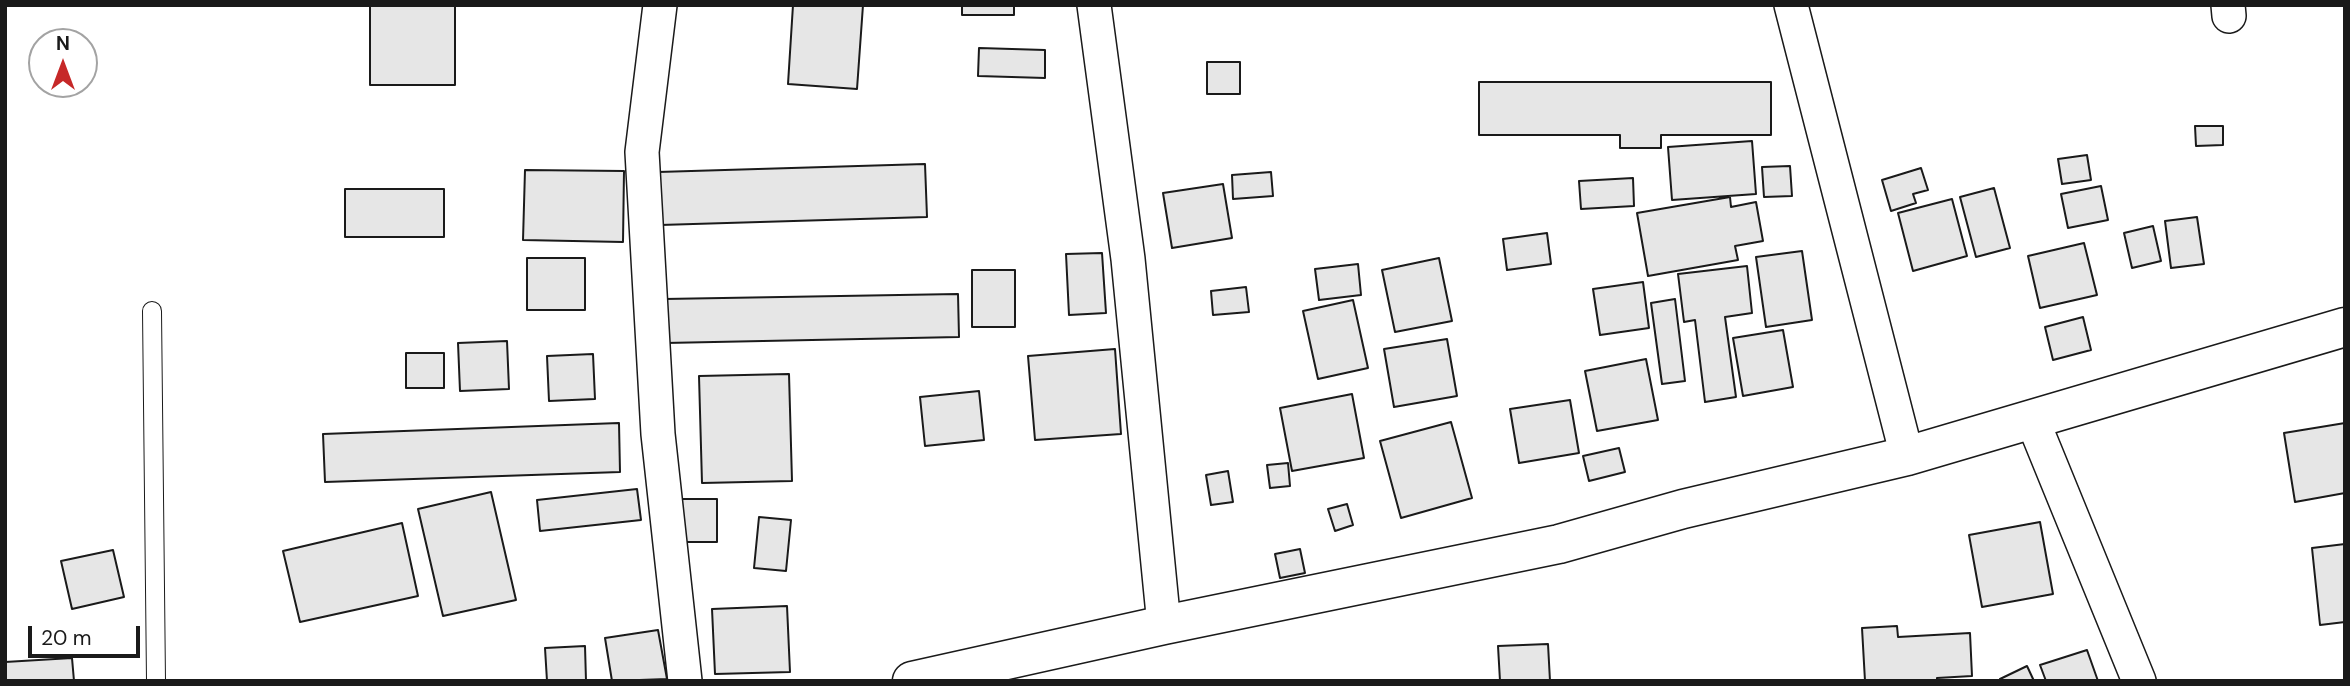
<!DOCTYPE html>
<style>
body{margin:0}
#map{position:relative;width:2350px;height:686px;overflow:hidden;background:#fff;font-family:"DM Sans",sans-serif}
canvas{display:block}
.frame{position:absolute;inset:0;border:7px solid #1a1a1a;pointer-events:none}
.north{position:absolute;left:28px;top:28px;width:70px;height:70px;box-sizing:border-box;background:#fff;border:2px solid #a3a3a3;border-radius:50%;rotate:0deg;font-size:19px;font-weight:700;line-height:28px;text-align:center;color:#1a1a1a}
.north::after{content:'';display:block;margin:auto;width:24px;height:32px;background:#c62828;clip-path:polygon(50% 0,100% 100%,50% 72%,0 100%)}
.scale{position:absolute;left:28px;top:626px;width:112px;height:32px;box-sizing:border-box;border:4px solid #1a1a1a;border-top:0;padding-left:9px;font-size:21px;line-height:24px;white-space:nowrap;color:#1a1a1a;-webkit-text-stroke:5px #fff;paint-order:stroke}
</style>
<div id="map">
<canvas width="2350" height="686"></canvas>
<div class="frame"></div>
<div class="north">N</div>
<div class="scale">20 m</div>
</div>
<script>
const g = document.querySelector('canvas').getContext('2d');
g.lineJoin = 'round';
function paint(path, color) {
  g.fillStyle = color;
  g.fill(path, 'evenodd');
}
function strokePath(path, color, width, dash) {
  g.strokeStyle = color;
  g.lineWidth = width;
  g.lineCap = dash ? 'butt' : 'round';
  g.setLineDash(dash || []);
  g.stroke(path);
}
const building = new Path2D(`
 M370,5H455V85H370Z
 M793,5H863L857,89L788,84Z
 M962,5H1014V15H962Z
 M979,48L1045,50V78L978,76Z
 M1207,62H1240V94H1207Z
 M1479,82H1771V135H1661V148H1620V135H1479Z
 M2195,126H2223V145L2196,146Z
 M1752,141L1756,194L1672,200L1668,147Z
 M2087,155L2091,180L2062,184L2058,159Z
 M925,164L927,217L660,225L658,172Z
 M1790,166L1792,196L1764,197L1762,167Z
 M1921,168L1928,190L1913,194L1916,203L1891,211L1882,180Z
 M525,170L624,171L623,242L523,240Z
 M1271,172L1273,196L1233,199L1232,175Z
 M1633,178L1634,206L1581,209L1579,181Z
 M1223,184L1232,238L1172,248L1163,193Z
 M2101,186L2108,220L2068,228L2061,194Z
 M1994,188L2010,248L1976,257L1960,197Z
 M345,189H444V237H345Z
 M1730,197L1731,207L1756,202L1763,241L1735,246L1738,260L1648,276L1637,213Z
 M1952,199L1967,256L1913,271L1898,213Z
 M2197,217L2204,264L2171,268L2165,221Z
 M2153,226L2161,261L2132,268L2124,233Z
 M1547,233L1551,264L1507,270L1503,239Z
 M2084,243L2097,295L2040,308L2028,256Z
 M1802,251L1812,320L1766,327L1756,257Z
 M1102,253L1106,313L1069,315L1066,254Z
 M527,258H585V310H527Z
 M1439,258L1452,321L1395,332L1382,270Z
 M1358,264L1361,295L1319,300L1315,269Z
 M1747,266L1752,313L1725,317L1736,397L1705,402L1695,320L1684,322L1678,274Z
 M972,270H1015V327H972Z
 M1643,282L1649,328L1600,335L1593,289Z
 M1246,287L1249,312L1213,315L1211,291Z
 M958,294L959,337L665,343L664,299Z
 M1675,299L1685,381L1662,384L1651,303Z
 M1353,300L1368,368L1318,379L1303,311Z
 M2083,317L2091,350L2053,360L2045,327Z
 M1783,330L1793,387L1743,396L1733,338Z
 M1447,339L1457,396L1394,407L1384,349Z
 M507,341L509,389L460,391L458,343Z
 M1115,349L1121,434L1035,440L1028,356Z
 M406,353H444V388H406Z
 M593,354L595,399L549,401L547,356Z
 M1646,359L1658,420L1597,431L1585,371Z
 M789,374L792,481L702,483L699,376Z
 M979,391L984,440L925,446L920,397Z
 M1352,394L1364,458L1292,471L1280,408Z
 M1570,400L1579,453L1519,463L1510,409Z
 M1451,422L1472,498L1401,518L1380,441Z
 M619,423L620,472L325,482L323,434Z
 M2345,423V493L2295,502L2284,433Z
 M1619,448L1625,472L1589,481L1583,456Z
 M1288,463L1290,486L1270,488L1267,465Z
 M1228,471L1233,502L1211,505L1206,475Z
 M637,489L641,520L540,531L537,500Z
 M491,492L516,600L443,616L418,509Z
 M679,499H717V542H679Z
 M1347,504L1353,525L1335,531L1328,509Z
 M759,517L791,520L786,571L754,568Z
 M2040,522L2053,594L1982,607L1969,535Z
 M402,523L418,596L300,622L283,551Z
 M2345,544V622L2320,625L2312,548Z
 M1300,549L1305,573L1280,578L1275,554Z
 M113,550L124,597L72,609L61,561Z
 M787,606L790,672L715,674L712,609Z
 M1897,626L1898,637L1970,633L1972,676L1937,678V681H1865L1862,628Z
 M658,630L667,679L612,681L605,638Z
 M1548,644L1550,681H1500L1498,646Z
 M585,646L586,681H547L545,648Z
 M2087,650L2098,681H2046L2040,665Z
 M72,658L74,681H5V662Z
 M2027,666L2034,681H2001L2000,679Z`);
paint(building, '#e6e6e6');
strokePath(building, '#1a1a1a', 2);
const lane = new Path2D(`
 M152,311L156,681`);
const street = new Path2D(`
 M660,5L642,152L658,434L685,681
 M1094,5L1128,259L1164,625
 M1791,5L1907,456
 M2228,5L2229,16
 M2032,419L2139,681`);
const highway = new Path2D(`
 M912,681L1164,625L1559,544L1683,509L1907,456L2345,327`);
strokePath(lane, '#1a1a1a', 20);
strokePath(street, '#1a1a1a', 36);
strokePath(highway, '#1a1a1a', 41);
strokePath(lane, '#fff', 18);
strokePath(street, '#fff', 33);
strokePath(highway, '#fff', 38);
</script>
